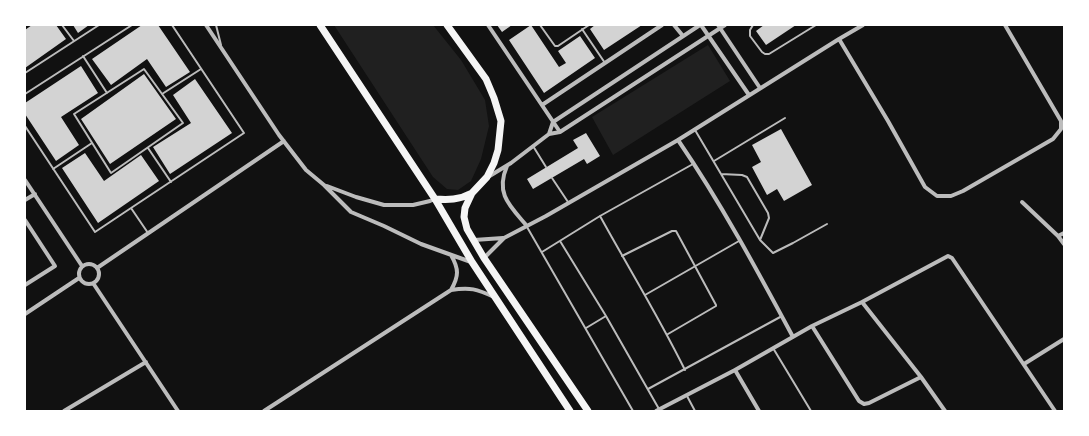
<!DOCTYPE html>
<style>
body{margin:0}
#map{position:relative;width:1089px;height:436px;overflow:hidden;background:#111;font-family:Spectral,serif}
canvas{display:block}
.frame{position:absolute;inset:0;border:26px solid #fff;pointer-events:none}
</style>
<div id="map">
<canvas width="1089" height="436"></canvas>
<div class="frame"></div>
</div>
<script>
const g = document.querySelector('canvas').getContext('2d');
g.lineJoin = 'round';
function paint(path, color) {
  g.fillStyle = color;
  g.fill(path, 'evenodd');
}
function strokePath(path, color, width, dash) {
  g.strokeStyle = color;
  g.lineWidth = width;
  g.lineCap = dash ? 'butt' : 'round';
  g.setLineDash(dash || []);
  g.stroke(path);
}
paint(new Path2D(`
 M334,25H433L461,60L485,100L489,126L481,159L471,181L458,190L447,189L433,177Z
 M708,45L730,81L613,155L592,117Z`), '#202020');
paint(new Path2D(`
 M32,25H56L66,39L25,68V30Z
 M73,25H89L78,33Z
 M142,25H158L190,72L166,87L147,59L111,85L92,59Z
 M497,25H512L502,32Z
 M531,25L559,67L566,63L558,51L580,36L595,58L544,93L509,40Z
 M595,25H619L620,26L622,25H642L604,50L590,29Z
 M764,25H796L766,45L756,31Z
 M81,66L98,93L61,117L79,145L56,161L25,114V103Z
 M144,74L176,119L110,164L81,119Z
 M195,79L232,133L170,174L153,147L191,123L173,95Z
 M781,129L812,185L784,201L777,189L767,195L752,167L761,162L752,145Z
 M586,133L600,156L587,164L584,159L533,189L527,179L578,148L573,140Z
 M85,153L104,181L141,155L159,181L98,223L62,168Z`), '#d3d3d3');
strokePath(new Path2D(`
 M62,25L74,41
 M216,25L221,45
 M540,25L555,46H558L589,25
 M753,25L750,30V36L762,52L765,54H769L816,25
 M582,29L605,63
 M83,56L107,93
 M144,69L183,123L111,173L74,114Z
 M25,73L99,25
 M25,94L132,25
 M162,94L201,69
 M25,126L95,232L131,208
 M695,130L760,240L773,253L793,243L827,224
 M533,146L546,167
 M148,148L171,182
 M714,161L785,118
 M53,169L92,143
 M721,174L742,175L747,177L768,213L769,218L760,240
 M552,178L568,202
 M600,216C628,267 659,317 685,370
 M527,227L633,411
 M148,233L131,208L244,133L172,25
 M560,241L606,316L659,409
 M542,252L600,216L693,164
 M622,256L672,231H676L716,305V306L668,334
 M645,295L739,241
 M586,328L606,316
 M773,348L811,411
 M648,389L782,316
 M687,396L695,411`), '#bcbcbc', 2);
strokePath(new Path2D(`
 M206,25L279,135L306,170L324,185L351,212L384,226L421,244L471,262
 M488,25L560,132
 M674,25L683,36
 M701,25L749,95
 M718,25L760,88
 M839,39L888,121L925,187L937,196H951L963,191L1053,139L1061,129V121L1005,25
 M542,105L662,25
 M549,134L553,122L700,25
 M678,140C721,203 757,270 793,337
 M507,166C495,194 510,206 527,226
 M488,177L511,163L549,134L560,132L725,25
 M25,180L82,266
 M327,186L356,197L384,205H413L430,201L435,199
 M25,200L35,194
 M1022,202L1058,236L1064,244
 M25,220L55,266L25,285
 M1058,236L1064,233
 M474,240L503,238
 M484,258L504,238L546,216L678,140L839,39L863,25
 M79 274a10 10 0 1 1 20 0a10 10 0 1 1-20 0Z
 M97,268L284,141
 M93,283L178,411
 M451,290C459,276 459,269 451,255
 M862,302L921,377L945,411
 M25,314L79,278
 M812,326L859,401L864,404L869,403L921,377
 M1024,364L1064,339
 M735,370L759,411
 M64,411L146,362
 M264,411L451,290C470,287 477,289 494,297
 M656,411L735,370L812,326L862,302L948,256L952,258L1055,411`), '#bcbcbc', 4);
strokePath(new Path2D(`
 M320,25L435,199L472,262L570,411
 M447,25L486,79L494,98L501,121L498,150L494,163L487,177L472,193L465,208L464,217L467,229L484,258L588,411
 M435,199C448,200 459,200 472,193`), '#f5f5f5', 7);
</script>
